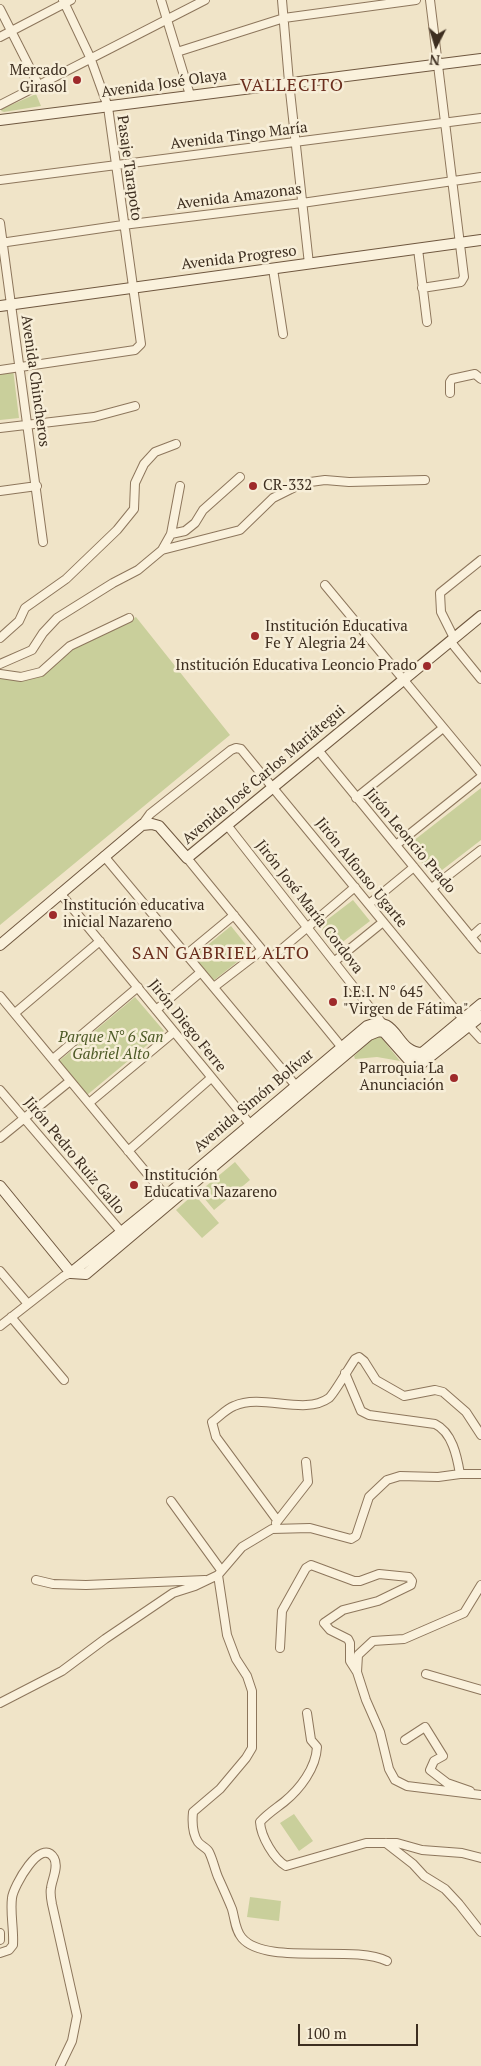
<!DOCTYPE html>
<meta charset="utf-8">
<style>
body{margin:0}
#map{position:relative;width:481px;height:2066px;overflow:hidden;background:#f0e4c8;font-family:"PT Serif",serif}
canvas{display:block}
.north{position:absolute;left:411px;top:20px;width:50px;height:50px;-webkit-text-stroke:4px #f7eed8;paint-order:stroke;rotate:185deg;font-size:14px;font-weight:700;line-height:20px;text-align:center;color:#3d2e20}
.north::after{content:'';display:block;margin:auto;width:18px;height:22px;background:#3d2e20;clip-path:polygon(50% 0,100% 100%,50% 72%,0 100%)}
.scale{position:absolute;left:298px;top:2024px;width:120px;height:22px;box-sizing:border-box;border:2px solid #3d2e20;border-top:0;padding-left:6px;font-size:15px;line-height:18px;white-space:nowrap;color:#3d2e20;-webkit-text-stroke:4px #f7eed8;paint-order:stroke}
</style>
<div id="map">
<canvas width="481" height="2066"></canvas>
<div class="north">N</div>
<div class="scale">100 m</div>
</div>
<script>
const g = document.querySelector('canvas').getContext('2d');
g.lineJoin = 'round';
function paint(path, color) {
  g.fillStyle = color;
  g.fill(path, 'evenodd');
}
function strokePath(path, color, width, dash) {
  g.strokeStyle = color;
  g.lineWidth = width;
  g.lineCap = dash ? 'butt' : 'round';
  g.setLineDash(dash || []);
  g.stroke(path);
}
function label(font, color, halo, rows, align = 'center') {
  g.font = font + ' "PT Serif",serif';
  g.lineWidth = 5;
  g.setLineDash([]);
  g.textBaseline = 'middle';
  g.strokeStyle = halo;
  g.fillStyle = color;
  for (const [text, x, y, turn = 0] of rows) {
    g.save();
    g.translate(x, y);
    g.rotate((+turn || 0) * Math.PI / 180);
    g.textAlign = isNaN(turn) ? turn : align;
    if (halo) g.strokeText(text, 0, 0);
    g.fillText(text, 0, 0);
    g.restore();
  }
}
paint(new Path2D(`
 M36,94L41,106L4,112L1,111L2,109Z
 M13,369L19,418L0,420V370Z
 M136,617L230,735L0,925V677L28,678L83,640Z
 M481,788V840L433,877L408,845Z
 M353,900L370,921L336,947L319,926Z
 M231,926L251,951L213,981L193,957Z
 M135,997L164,1031L87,1095L59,1061Z
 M376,1036H380L400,1061L377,1057L355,1059L354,1056Z
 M235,1162L250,1180L214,1210L199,1192Z
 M194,1194L219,1223L202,1238L176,1210Z
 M294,1814L313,1841L299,1851L280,1823Z
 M250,1897L281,1901L279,1921L247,1917Z`), '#c9cf9b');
const street = new Path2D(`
 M161,0L190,95
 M282,0L289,82L309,264
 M0,9L38,84
 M0,37L71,0
 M177,52L284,18L416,0
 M0,105L205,0
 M0,180L481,118
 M0,223L43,542
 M0,243L123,225L302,203L481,177
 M418,249L427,322
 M273,269L283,334
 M422,288L461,282L464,277L430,0
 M0,370L135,350L141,344L108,107L90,57L63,0
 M450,393V382L452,379L475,374L481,379
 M0,428L94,417L135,406
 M0,491L37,486
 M171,534L185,531L195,523L203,510L240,477
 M162,550L171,534L180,486
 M325,585L481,773
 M0,638L19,621L25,608L66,579L117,530L134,509L135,483L144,464L155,452L176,444
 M454,638L441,612L440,593L481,560
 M450,641L481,679
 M0,664L32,650L43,633L57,618L113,583L138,570L162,550L240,530L273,498L303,483L325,480L349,482L425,480
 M0,674L21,677L41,672L70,646L129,618
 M318,750L481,949
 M356,798L443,728
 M142,825L150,814L231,750L236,748L241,749L463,1019
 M227,825L382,1023L383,1027
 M396,845L481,777
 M104,856L296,1086
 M187,858L344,1050
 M432,888L481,850
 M60,893L254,1129
 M369,904L414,867
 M471,937L481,928
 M187,954L234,915
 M270,959L355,887
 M335,961L383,922
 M214,987L262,950
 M0,996L169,1200
 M156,1010L201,972
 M15,1013L100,941
 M469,1026L481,1039
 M53,1059L138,987
 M0,1090L124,1235
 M89,1103L174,1032
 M0,1138L70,1081
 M128,1151L211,1078
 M0,1271L28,1304
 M11,1317L64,1380
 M0,1326L64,1276L71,1273
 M345,1373L361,1411L369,1415L435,1424C452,1432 457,1456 460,1474
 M171,1501L221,1570
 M277,1520L216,1437L212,1422C219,1417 226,1409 234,1406C263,1393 304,1416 329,1398C334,1394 350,1366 355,1359L359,1357L364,1361L376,1380L404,1396L435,1390L443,1392L466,1412L481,1435
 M276,1523L308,1482L306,1462
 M218,1575L227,1635L236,1659L247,1676L252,1691V1748L246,1758L220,1789L193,1812C192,1822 192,1833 198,1842C201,1846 207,1848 209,1852C213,1860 215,1870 218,1877C223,1888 228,1899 232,1909C235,1919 235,1930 242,1938C266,1966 353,1944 387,1961
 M36,1580L53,1584L86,1585L205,1580
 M280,1648L282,1611L306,1568L311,1565L354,1581H360L379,1574L409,1577L412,1581L411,1585L378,1601L343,1610L324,1623L330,1630L348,1639L350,1643V1661L357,1672L366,1700L380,1732L389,1769L395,1780L407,1786L481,1795
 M357,1672L358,1655L373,1641L404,1639L464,1613L481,1585
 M426,1674L481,1690
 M0,1703L62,1671L105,1639L173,1593L195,1586L218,1575L242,1547L272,1529L310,1528L351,1539L356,1536L369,1497L387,1480L400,1476L438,1477L460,1474H481
 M307,1713L311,1740L317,1747C316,1768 300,1789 284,1802C275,1809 267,1814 260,1822C261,1837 274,1859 286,1866L366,1843H397L422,1850L462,1853L481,1858
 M405,1740L425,1727L443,1756L434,1761L430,1770L447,1783L470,1791
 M386,1843L413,1864L424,1876L445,1889L459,1904L481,1932
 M0,1933V1940
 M0,1953L9,1950L13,1945C14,1929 10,1913 12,1898C13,1887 41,1836 54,1858C59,1867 52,1879 51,1888C50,1893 51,1899 52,1904L77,2016L72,2041L60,2066`);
const secondary = new Path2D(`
 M0,120L481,59
 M0,306L481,240
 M0,945L142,825L152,824L159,826L187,858L481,616
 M0,1186L71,1273L86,1274L369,1035L379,1031L384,1032L408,1059L422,1063L481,1016
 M71,1273L166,1196L367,1026C398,1013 395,1053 422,1053L481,1004`);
strokePath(street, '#8d765c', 10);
strokePath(secondary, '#6f573f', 12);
strokePath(street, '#faf1dc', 8);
strokePath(secondary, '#faf1dc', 10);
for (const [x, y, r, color] of [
 [77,80,5,"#9e2a2b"],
 [253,486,5,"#9e2a2b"],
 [255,636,5,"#9e2a2b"],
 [427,666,5,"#9e2a2b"],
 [53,915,5,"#9e2a2b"],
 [333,1002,5,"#9e2a2b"],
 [454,1078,5,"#9e2a2b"],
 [134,1185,5,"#9e2a2b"]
]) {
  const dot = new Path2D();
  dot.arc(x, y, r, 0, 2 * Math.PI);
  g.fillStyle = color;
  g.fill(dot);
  strokePath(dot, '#f7eed8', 2);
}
label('15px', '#3d2e20', '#f7eed8', [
 ["Mercado",67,71,"right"],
 ["Girasol",67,88,"right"],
 ["CR-332",263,486],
 ["Institución Educativa",265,627],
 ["Fe Y Alegria 24",265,644],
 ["Institución Educativa Leoncio Prado",417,666,"right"],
 ["Institución educativa",63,906],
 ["inicial Nazareno",63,923],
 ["I.E.I. N° 645",343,993],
 ["\"Virgen de Fátima\"",343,1010],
 ["Parroquia La",444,1069,"right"],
 ["Anunciación",444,1086,"right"],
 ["Institución",144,1176],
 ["Educativa Nazareno",144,1193]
], 'left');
label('15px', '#3d2e20', '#f7eed8', [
 ["Avenida José Olaya",164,84,-8],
 ["Avenida Tingo María",239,136,-7],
 ["Pasaje Tarapoto",129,168,82],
 ["Avenida Amazonas",239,197,-7],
 ["Avenida Progreso",239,258,-7],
 ["Avenida Chincheros",35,381,82],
 ["Avenida José Carlos Mariátegui",264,775,-40],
 ["Jirón Leoncio Prado",410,841,50],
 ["Jirón Alfonso Ugarte",361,873,51],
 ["Jirón José María Cordova",309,907,52],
 ["Jirón Diego Ferre",187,1026,51],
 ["Avenida Simón Bolívar",254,1101,-40],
 ["Jirón Pedro Ruiz Gallo",74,1156,50]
]);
label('italic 15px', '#4d5a26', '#f7eed8', [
 ["Parque N° 6 San",111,1038],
 ["Gabriel Alto",111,1055]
]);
g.letterSpacing = '1px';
label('18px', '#6b2e1e', '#f7eed8', [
 ["VALLECITO",292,86],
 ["SAN GABRIEL ALTO",221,954]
]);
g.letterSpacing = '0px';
</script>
